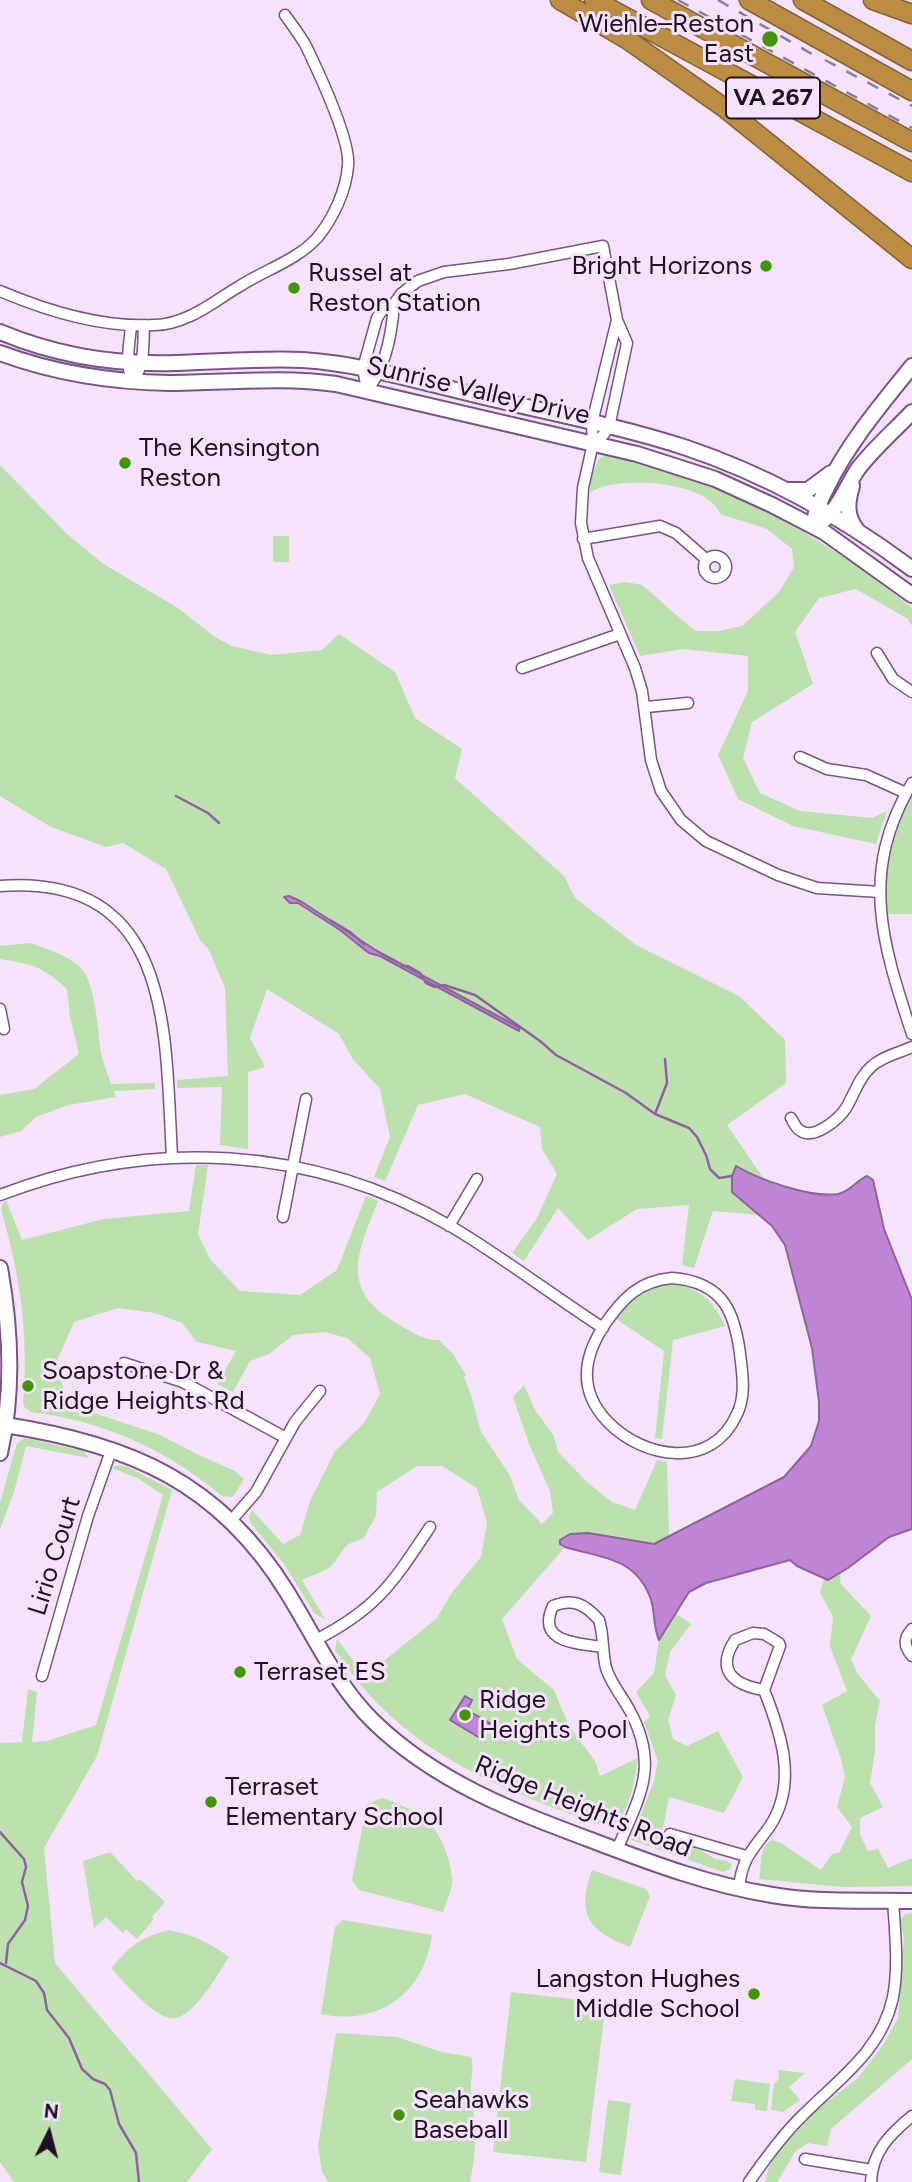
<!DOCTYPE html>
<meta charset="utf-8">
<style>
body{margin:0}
#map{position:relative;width:912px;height:2182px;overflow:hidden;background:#f4e3fb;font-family:Figtree,sans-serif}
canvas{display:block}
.north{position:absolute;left:14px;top:2098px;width:70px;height:70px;-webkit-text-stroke:5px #f4e3fb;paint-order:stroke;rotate:6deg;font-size:19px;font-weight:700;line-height:28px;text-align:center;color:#201026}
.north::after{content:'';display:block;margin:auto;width:24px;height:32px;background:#201026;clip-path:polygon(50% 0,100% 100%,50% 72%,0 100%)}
</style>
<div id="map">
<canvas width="912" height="2182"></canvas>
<div class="north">N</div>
</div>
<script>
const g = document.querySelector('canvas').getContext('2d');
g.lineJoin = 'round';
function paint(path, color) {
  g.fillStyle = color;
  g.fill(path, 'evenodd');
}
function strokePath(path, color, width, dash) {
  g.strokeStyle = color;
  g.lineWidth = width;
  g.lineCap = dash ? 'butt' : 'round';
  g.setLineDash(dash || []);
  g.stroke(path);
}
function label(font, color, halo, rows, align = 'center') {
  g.font = font + ' Figtree,sans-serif';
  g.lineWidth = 6;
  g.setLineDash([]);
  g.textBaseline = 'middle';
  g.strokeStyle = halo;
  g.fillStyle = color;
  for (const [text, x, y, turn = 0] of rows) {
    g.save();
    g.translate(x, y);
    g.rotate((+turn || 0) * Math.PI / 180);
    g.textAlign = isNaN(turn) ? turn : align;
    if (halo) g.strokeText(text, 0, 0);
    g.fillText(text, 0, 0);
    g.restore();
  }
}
paint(new Path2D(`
 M604,456C622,458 639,464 656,469C750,495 837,546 912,608V626L908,619L856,589L819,598L795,632L813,684L752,722L743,758L760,793L800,811L872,818L887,811L876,844L793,826L738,799L718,755L748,691V656L684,649L640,656L609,585L626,582L642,585L695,631H719L742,626L779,592L794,567L792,549L767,529L720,514C709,481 615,474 590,493C592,480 592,462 604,456Z
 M0,465L66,533L102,563L178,608L215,637L232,646L271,655L322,650L339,634L395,672L415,718L462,749L455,778L564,876L575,898L636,945L739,996L785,1040L786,1083L727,1125L764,1179L736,1166L750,1205L760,1215L713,1211L694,1268L682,1265L689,1205L637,1209L588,1240L558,1208L524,1261L512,1253L537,1218L557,1174L542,1149L540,1127L465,1094L418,1105L385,1181L374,1177L390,1137L380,1089L352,1058L339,1034L267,989L250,1038L265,1067L248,1072V1149L220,1145L222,1087L177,1088V1080L228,1076L225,988L209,950L200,940L166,869L123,843L106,847L51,827L0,796Z
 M273,536H289V562H273Z
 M912,796V914H887C883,873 893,832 912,796Z
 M31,943C48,950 73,956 84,972C96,991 98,1031 101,1053C103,1063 108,1074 111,1084L155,1083V1089L114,1091L116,1097L69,1105L36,1117L21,1131L0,1137V1095L34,1089L79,1054L70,1017L67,989C41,966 33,964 0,959V946Z
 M196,1165H208L198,1234L210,1259L240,1291L300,1295L337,1270L366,1196L378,1201C357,1254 339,1290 398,1324C411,1332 425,1341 439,1340L453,1354L466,1375L464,1377L470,1392L481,1432L509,1474L519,1500L542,1524L553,1513L550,1491L529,1444L513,1397L524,1385L535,1410L554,1436L558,1452L589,1484L612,1502L635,1510L657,1460L667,1462L669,1535L653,1544L588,1533L570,1534L560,1540V1544L565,1547L502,1619L517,1659L554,1690L569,1726L595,1761L600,1776L638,1758C635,1780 630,1815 610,1828C501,1790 400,1752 335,1650L337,1639L365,1676L436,1619L453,1591L481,1557L487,1523L477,1488L442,1466H417L377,1492L376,1516L363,1539C340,1545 347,1548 333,1564C327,1571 311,1576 302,1580L325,1619L314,1613L284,1564L250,1522L249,1516L252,1510L283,1544L300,1535L310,1501L335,1451L364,1423L380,1394L370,1358L347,1338L324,1332L293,1335L269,1354L250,1361L233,1392L217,1384L236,1351L197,1342L182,1323L155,1313L118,1308L74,1322L56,1363L66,1397L94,1413L160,1435L199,1455L235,1471L244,1479L233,1497L222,1496C166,1449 103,1421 31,1412L25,1408L23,1403C29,1336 20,1274 1,1210L2,1205L6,1200L22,1240L104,1219L189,1211Z
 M661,1284C693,1283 713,1297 725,1326L673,1340L662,1439L655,1438L664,1351L616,1319C629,1300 640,1291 661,1284Z
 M26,1438L83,1451L89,1458L26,1446L14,1492L0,1529V1503L16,1446L20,1441Z
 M117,1465L128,1467L172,1490L97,1756L44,1848L55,1963L212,2149L187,2182H14L0,2162V1743L22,1742L28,1689L37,1692L32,1742L47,1741L96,1725L163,1495L139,1479L112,1468Z
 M841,1572L840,1583L871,1616L851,1659L857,1673L880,1701L875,1725V1752L870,1783L883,1807L860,1818V1835L868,1851L878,1849L888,1868L912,1858V1886L843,1887L759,1879C763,1863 757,1848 772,1840L781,1843L821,1870L832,1854L839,1853L852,1827L837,1807L845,1777L841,1759L822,1705L847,1691L830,1646L833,1617L820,1593L824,1577L828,1580Z
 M674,1612L691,1624L670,1652L665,1675L676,1695L668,1720L673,1739L687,1746L718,1731L743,1777L724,1813L669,1797L661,1838L701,1850L715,1859L727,1861L732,1864L730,1869L723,1872L631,1840L654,1781L658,1761L644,1722L650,1716L636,1692L654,1673L659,1640Z
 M382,1798C418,1810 437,1821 448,1858C450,1866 453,1877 452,1885C450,1894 446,1903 443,1912L359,1890L352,1880L367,1804Z
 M110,1852L137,1881L140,1879L165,1902L152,1917L154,1919L137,1939L126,1929L123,1933L106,1917L94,1928L83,1861Z
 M592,1870L646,1889L650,1896L630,1947C588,1931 576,1914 592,1870Z
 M912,1913V2059L831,2129L827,2146L808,2143L796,2151L777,2182H765L769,2167L783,2143L802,2121L857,2079L883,2045L898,2018L904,1938L900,1921L905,1914Z
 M343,1920L432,1935C424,1994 379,2026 321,2014L335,1927Z
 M169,1930C193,1935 209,1942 229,1957C219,1972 191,2023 170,2018C151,2014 124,1982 111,1968C133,1944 137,1939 169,1930Z
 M511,1992L606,2003L586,2162L493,2152Z
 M336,2033L397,2037L442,2052L471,2057C475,2067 470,2079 471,2090C475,2126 478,2146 470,2182H328L322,2172L318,2146Z
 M778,2070L805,2073L789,2087L800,2100L783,2112L771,2110L774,2084L779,2079Z
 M735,2079L770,2084L767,2111L755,2110V2104L731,2101Z
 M608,2100L631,2103L621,2175L599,2172Z`), '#bce1ae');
const water = new Path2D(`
 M289,896L302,902L377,951L520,1028L519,1031L380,956L369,953L340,930L298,903H290L284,897Z
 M736,1166C760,1180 810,1198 838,1194C850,1192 857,1180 867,1176L873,1180L884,1229L912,1300V1529L889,1537L848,1568L828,1580L797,1566L790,1560L706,1583L689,1592L659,1640C652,1623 656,1612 650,1597C635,1557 601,1558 565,1547L560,1544V1540L570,1534L588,1533L654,1544L784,1477L811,1446L819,1421V1402L812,1348L785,1245L772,1226L732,1192V1176Z
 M465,1696L472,1700L467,1710L490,1723L480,1738L450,1720Z`);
paint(water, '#bf85d5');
strokePath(water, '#8f62a0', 2);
strokePath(new Path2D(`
 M176,796L208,813L219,823
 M330,920L350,932L364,944
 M382,954L397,962
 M402,966H408L420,973L426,983L435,987L444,985L475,995L540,1041L556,1055L626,1093L655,1114L689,1128L697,1137L706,1155L710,1169L719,1178L732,1176
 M655,1114L667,1083L665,1059
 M0,1832L24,1859L26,1867L22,1882L28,1906L25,1920L8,1944L6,1963
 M0,1963L36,1981L44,1993L47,2010L69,2038L82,2069L93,2079L105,2084L110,2090L119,2124L136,2153L139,2182`), '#8f62a0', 2.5);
const street = new Path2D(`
 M0,291C47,311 103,328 155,325C167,325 179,321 190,316C208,308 224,295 240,286C265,270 297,260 317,238C333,219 346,191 348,166C351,140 318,71 306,46C300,35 292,25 285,15
 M617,320L592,423L593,443L583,488L581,523L588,558L635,668L642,691L651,760L661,791L681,820L706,841L778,875L817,888L880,892
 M131,325C130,343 124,365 133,381
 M133,381C145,365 143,344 144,325
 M367,390L363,368L377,318L383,309L394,304L401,294L418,281L444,272L509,264L603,246L617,320L627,343L609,427L601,438L593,443
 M367,390C386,368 392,332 394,304
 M583,539L660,526L676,533L707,560
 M704 567a11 11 0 1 1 22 0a11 11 0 1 1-22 0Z
 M877,653L893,679L912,692
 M522,668L620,634
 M646,707L688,703
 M800,757L827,769L866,775L906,793
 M912,783C859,872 882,943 912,1034
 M0,886C174,873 165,1034 172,1157
 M0,1009L4,1029
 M791,1118C794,1123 796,1129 801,1131C814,1140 839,1119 846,1108C855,1093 859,1077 872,1066C883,1056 899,1053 912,1047
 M0,1195C150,1137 312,1145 452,1227C504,1258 552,1295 603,1328
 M283,1217L306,1099
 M449,1226L477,1179
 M672,1278C725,1282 736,1314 741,1362C743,1379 745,1398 737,1414C712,1471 643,1459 607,1421C578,1390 583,1357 605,1324C623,1298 639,1281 672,1278Z
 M124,1363L183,1382L286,1438
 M230,1522L256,1492L295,1422L320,1391
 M912,1629C903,1639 904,1646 912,1656
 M753,1633L764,1634L779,1643L780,1646L764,1690C734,1685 715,1671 735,1640Z
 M314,1641C377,1609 392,1584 430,1527
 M602,1647C577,1643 536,1643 553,1606C573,1598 585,1604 599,1620C604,1635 602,1652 606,1668C611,1684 622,1696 630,1711C660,1767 639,1797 617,1850
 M42,1676L88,1516L112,1448
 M670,1834L746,1856
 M739,1888C742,1857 753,1850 770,1826C798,1783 781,1733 764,1690
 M805,2159L872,2170
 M749,2182C765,2159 783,2134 803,2115C839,2079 882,2050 893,1997C899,1966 895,1932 893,1900
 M871,2182C872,2152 890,2134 912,2116`);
const secondary = new Path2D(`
 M0,332C55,355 116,365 176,363C218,362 260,358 303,360C364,364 424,383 484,397C550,413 619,426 684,447C765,474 844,518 912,569
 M0,353C54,373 111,382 169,383C225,383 280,376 336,384L637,454L715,479L772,505L824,532L912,595
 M852,486C847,503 846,516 857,530
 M787,490H808L831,473
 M815,517C817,506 822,497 827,487C849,442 881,405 912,366
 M824,520C839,508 847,485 858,469C874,448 894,431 912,412
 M0,1268C11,1329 14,1392 0,1453
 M5,1425C129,1444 219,1482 287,1592C315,1637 336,1685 374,1722C437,1783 516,1812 596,1842C654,1864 710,1885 772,1895C818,1903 865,1900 912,1901`);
const highway = new Path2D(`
 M560,0L628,40L726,109L912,259
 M594,0L912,172
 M651,0L912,142
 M749,0L912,91
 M803,0L912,61
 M873,0L912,14`);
strokePath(street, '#7a5388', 13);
strokePath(secondary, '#7a5388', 18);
strokePath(highway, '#856139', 21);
strokePath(street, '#fff', 10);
strokePath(secondary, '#fff', 14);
strokePath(highway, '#bb8d43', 18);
strokePath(new Path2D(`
 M678,0L912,128
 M718,0L812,54
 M825,60L912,106`), '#8e7e95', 2.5, [12, 12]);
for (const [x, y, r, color] of [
 [770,39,9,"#439500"],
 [766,266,7,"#439500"],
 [294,288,7,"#439500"],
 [125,463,7,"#439500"],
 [28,1386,7,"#439500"],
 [240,1672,7,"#439500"],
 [465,1715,7,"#439500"],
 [211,1802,7,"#439500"],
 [754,1994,7,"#439500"],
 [399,2115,7,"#439500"]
]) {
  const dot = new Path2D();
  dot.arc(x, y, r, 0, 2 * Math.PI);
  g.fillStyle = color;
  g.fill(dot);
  strokePath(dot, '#f4e3fb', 2.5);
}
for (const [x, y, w] of [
 [773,98,94]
]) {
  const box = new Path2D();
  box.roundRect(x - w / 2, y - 20.5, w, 41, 5);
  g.fillStyle = '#f4e3fb';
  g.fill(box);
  strokePath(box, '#201026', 2);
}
label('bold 24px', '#201026', null, [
 ["VA 267",773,98]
]);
label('26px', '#201026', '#f4e3fb', [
 ["Wiehle–Reston",754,24,"right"],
 ["East",754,54,"right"],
 ["Bright Horizons",752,266,"right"],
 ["Russel at",308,273],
 ["Reston Station",308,303],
 ["The Kensington",139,448],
 ["Reston",139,478],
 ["Soapstone Dr &",42,1371],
 ["Ridge Heights Rd",42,1401],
 ["Terraset ES",254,1672],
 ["Ridge",479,1700],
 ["Heights Pool",479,1730],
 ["Terraset",225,1787],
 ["Elementary School",225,1817],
 ["Langston Hughes",740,1979,"right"],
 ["Middle School",740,2009,"right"],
 ["Seahawks",413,2100],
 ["Baseball",413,2130]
], 'left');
label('26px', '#201026', '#f4e3fb', [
 ["Sunrise Valley Drive",478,391,13],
 ["Lirio Court",55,1556,-73],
 ["Ridge Heights Road",583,1807,22]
]);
</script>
